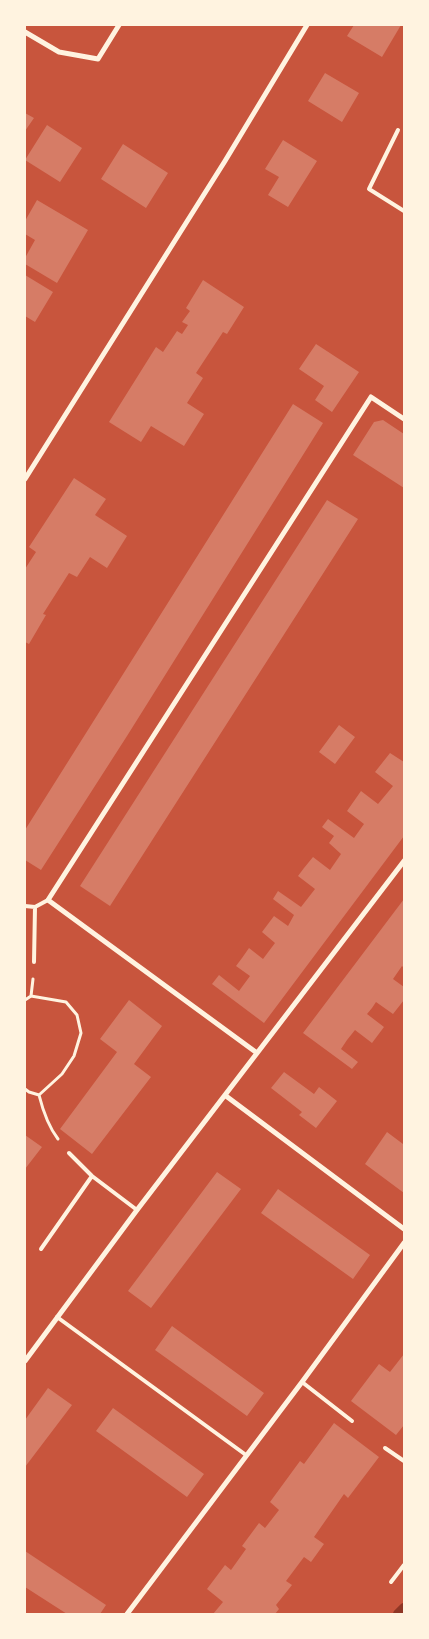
<!DOCTYPE html>
<style>
body{margin:0}
#map{position:relative;width:429px;height:1639px;overflow:hidden;background:#c8553d;font-family:Manrope,sans-serif}
canvas{display:block}
.frame{position:absolute;inset:0;border:26px solid #fff3e0;pointer-events:none}
</style>
<div id="map">
<canvas width="429" height="1639"></canvas>
<div class="frame"></div>
</div>
<script>
const g = document.querySelector('canvas').getContext('2d');
g.lineJoin = 'round';
function strokePath(path, color, width, dash) {
  g.strokeStyle = color;
  g.lineWidth = width;
  g.lineCap = dash ? 'butt' : 'round';
  g.setLineDash(dash || []);
  g.stroke(path);
}
function paint(path, color) {
  g.fillStyle = color;
  g.fill(path, 'evenodd');
}
strokePath(new Path2D(`
 M398,1614L404,1608`), '#8f3625', 10);
paint(new Path2D(`
 M354,25H401L382,57L347,36Z
 M325,73L359,93L342,122L308,101Z
 M25,113L34,118L25,131Z
 M47,125L82,148L60,182L25,160Z
 M283,140L317,161L288,207L268,195L279,177L265,169Z
 M123,144L168,173L146,208L101,179Z
 M37,200L88,230L57,283L25,264V258L35,240L25,234V221Z
 M25,275L53,292L35,322L25,316Z
 M203,280L244,307L227,334L223,332L196,373L203,378L187,403L204,414L184,446L151,426L141,442L109,422L156,347L163,352L177,331L182,334L188,325L182,322L190,311L186,308Z
 M316,344L359,372L332,412L315,400L324,386L299,369Z
 M293,404L323,423L127,736L41,870L25,860V830Z
 M383,420L404,434V488L353,455L374,422Z
 M74,478L106,499L95,515L127,536L107,568L90,557L77,577L69,573L43,614L46,615L29,644L25,642V569L36,552L29,547Z
 M327,500L358,519L110,906L80,886Z
 M339,725L355,737L335,764L319,752Z
 M390,753L404,762V836L264,1023L212,984L219,975L239,991L250,976L236,966L242,958L249,948L263,959L275,943L262,932L274,916L288,926L294,915L273,899L278,891L301,907L315,889L298,876L304,868L313,857L330,870L341,854L329,843L334,836L322,827L328,819L354,838L364,824L347,811L361,791L378,804L393,786L375,772Z
 M404,899V968L402,966L393,979L404,987V1000L393,1014L376,1002L372,1008L367,1014L384,1027L372,1043L355,1030L347,1040L341,1049L358,1062L352,1069L303,1033Z
 M129,1000L162,1026L134,1064L151,1077L92,1154L60,1129L117,1052L100,1039Z
 M284,1072L314,1094L319,1087L337,1101L316,1128L299,1115L302,1112L271,1088Z
 M387,1132L403,1144L404,1142V1193L365,1164Z
 M25,1135L42,1147L25,1169Z
 M217,1172L241,1189L151,1308L128,1291Z
 M278,1189L370,1255L353,1279L261,1213Z
 M172,1326L264,1393L247,1416L155,1350Z
 M404,1354V1425L396,1435L351,1401L379,1364L390,1372Z
 M48,1388L72,1405L25,1467V1420Z
 M113,1408L204,1474L187,1497L96,1431Z
 M334,1423L379,1457L348,1498L344,1494L314,1537L324,1544L311,1562L304,1557L286,1581L292,1585L276,1605L279,1609L275,1614H213L223,1602L207,1589L225,1565L231,1570L246,1549L242,1546L259,1523L265,1528L279,1510L270,1502L300,1461L304,1464Z
 M25,1551L106,1605L100,1614H67L25,1587Z`), '#d67c66');
strokePath(new Path2D(`
 M31,996L33,979
 M25,1000L31,996L66,1002L77,1015L81,1033L74,1056L62,1074L39,1095L29,1092L25,1089
 M39,1095C43,1111 48,1126 58,1139`), '#fff3e0', 3);
strokePath(new Path2D(`
 M398,130L369,189L404,211
 M25,906L35,907L48,900
 M34,962L35,907
 M69,1153L92,1176L137,1210
 M41,1249L92,1176
 M57,1317L246,1455
 M302,1382L352,1421
 M385,1448L404,1461
 M391,1582L404,1565`), '#fff3e0', 4);
strokePath(new Path2D(`
 M25,32L59,52L98,59L119,25
 M25,479L225,161L307,25
 M257,1053L48,900L371,397L404,419
 M226,1096L404,1229
 M25,1361L137,1210L404,861
 M127,1614L302,1382L404,1243`), '#fff3e0', 5);
</script>
